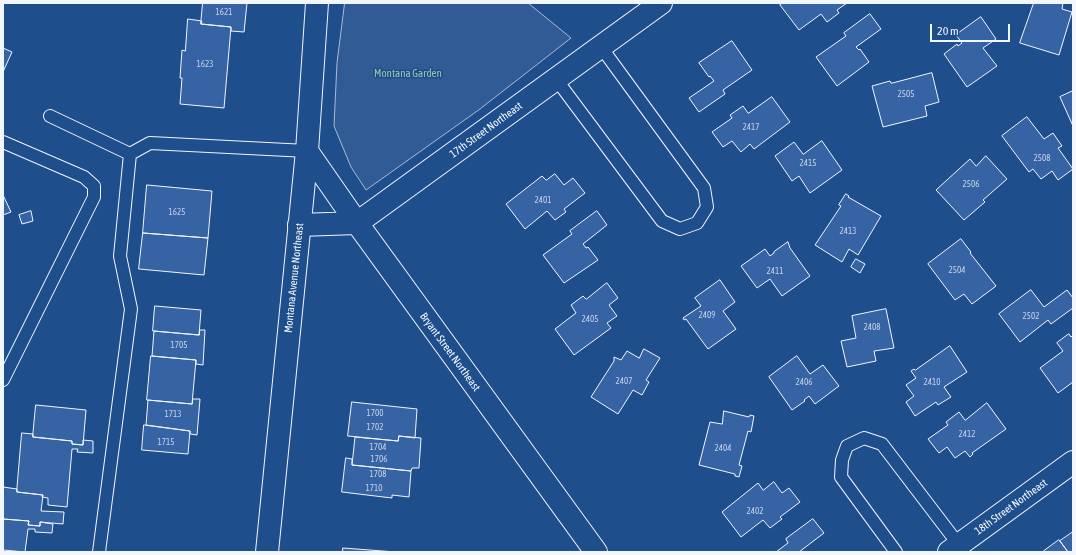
<!DOCTYPE html>
<style>
body{margin:0}
#map{position:relative;width:1076px;height:555px;overflow:hidden;background:#1f4e8c;font-family:"Asap Condensed",sans-serif}
canvas{display:block}
.frame{position:absolute;inset:0;border:4px solid #f2f6ff;pointer-events:none}
.scale{position:absolute;left:930px;top:24px;width:80px;height:18px;box-sizing:border-box;border:2px solid #f2f6ff;border-top:0;padding-left:5px;font-size:12px;line-height:14px;white-space:nowrap;color:#f2f6ff;-webkit-text-stroke:3px #1f4e8c;paint-order:stroke}
</style>
<div id="map">
<canvas width="1076" height="555"></canvas>
<div class="frame"></div>
<div class="scale">20 m</div>
</div>
<script>
const g = document.querySelector('canvas').getContext('2d');
g.lineJoin = 'round';
function paint(path, color) {
  g.fillStyle = color;
  g.fill(path, 'evenodd');
}
function strokePath(path, color, width, dash) {
  g.strokeStyle = color;
  g.lineWidth = width;
  g.lineCap = dash ? 'butt' : 'round';
  g.setLineDash(dash || []);
  g.stroke(path);
}
function label(font, color, halo, rows, align = 'center') {
  g.font = font + ' "Asap Condensed",sans-serif';
  g.lineWidth = 3;
  g.setLineDash([]);
  g.textBaseline = 'middle';
  g.strokeStyle = halo;
  g.fillStyle = color;
  for (const [text, x, y, turn = 0] of rows) {
    g.save();
    g.translate(x, y);
    g.rotate((+turn || 0) * Math.PI / 180);
    g.textAlign = isNaN(turn) ? turn : align;
    if (halo) g.strokeText(text, 0, 0);
    g.fillText(text, 0, 0);
    g.restore();
  }
}
const green = new Path2D(`
 M345,3H528L571,38L480,109L366,190L351,167L334,126L337,63Z`);
paint(green, '#305b95');
strokePath(green, '#a8bbd7', 1);
const building = new Path2D(`
 M203,3H247L244,32L231,31V27L201,24Z
 M783,3H847L837,10L839,13L827,22L821,14L799,30L780,5Z
 M1034,3H1063L1062,9L1072,12L1059,55L1020,43Z
 M870,14L881,29L856,47L859,50L860,49L869,62L837,86L816,57L846,36L844,33Z
 M981,17L996,39L983,48L997,66L967,87L944,54L957,44L958,46L962,43L956,35Z
 M188,19L202,21L201,24L231,27L224,108L180,104L182,78H180L182,50L185,51Z
 M732,41L752,70L723,90L725,94L699,112L689,98L714,81L710,76L709,77L699,63Z
 M3,48L12,52L3,72Z
 M932,73L939,102L925,106L927,116L883,127L872,86L890,81L891,83Z
 M1073,91V126L1060,97Z
 M772,97L790,122L754,149L750,144L741,152L732,141L723,147L712,132L732,118L730,115L743,106L748,113Z
 M1027,117L1044,139L1053,133L1062,146L1058,148L1073,169L1058,180L1052,171L1041,179L1033,169L1029,172L1002,136Z
 M822,141L842,170L810,193L799,176L792,181L775,156L794,142L803,154Z
 M986,156L1007,179L983,200L985,202L964,220L936,190L970,159L976,166Z
 M555,174L564,185L573,178L585,193L564,209L566,212L555,220L547,211L525,229L506,204L542,176L546,180Z
 M147,185L212,191L208,238L143,233Z
 M846,194L849,196L848,197L881,216L858,255L849,249L842,262L815,245L841,206L839,205Z
 M3,195L11,212L3,215Z
 M31,211L33,221L22,224L19,215Z
 M597,211L607,225L583,244L586,248L588,247L598,260L564,283L543,255L572,234L570,231Z
 M143,233L208,238L204,275L139,269Z
 M961,239L971,252L970,253L996,286L972,304L964,294L955,300L928,264Z
 M788,242L790,248L810,276L782,296L770,279L757,288L741,266L765,249L770,256L774,253V252Z
 M856,259L865,264L860,273L851,267Z
 M720,280L735,302L723,311L736,329L708,349L686,319L684,320L683,318L701,306L695,298Z
 M607,283L618,298L609,305L617,316L607,323L611,328L574,355L555,329L576,313L571,305L583,296L586,299Z
 M1031,290L1044,307L1067,290L1073,298V308L1051,324L1048,320L1020,342L999,314Z
 M155,306L201,310L199,335L153,331Z
 M886,309L894,348L874,351L876,361L847,367L841,341L856,338L852,316Z
 M200,330H205L203,365L196,364V360L152,356L154,331L199,335Z
 M1069,334L1071,337L1073,335V382L1058,393L1040,368L1063,351L1057,343Z
 M950,346L967,372L944,387L951,397L938,405L936,402L915,416L906,402L914,396L906,385L916,378L911,371L914,369L915,370Z
 M644,349L660,358L646,380L649,382L642,395L633,390L618,414L591,397L614,361V357L621,360L627,351L639,358Z
 M151,356L196,360L192,404L147,400Z
 M797,356L810,374L823,365L839,386L815,404L809,396L804,400L805,401L792,410L769,377Z
 M193,399H200L197,435L190,434V431L146,425L148,400L192,404Z
 M352,402L417,409L415,438L399,436L398,441L348,436Z
 M987,403L1006,429L972,453L973,454L970,457L965,451L955,458L947,447L939,453L928,439L948,425L946,422L959,412L965,420Z
 M36,405L86,410L83,445L72,444V441L33,437Z
 M724,411L749,417L750,415L754,416L751,432L748,431L739,465L742,466L739,477L735,476V474L699,465L710,422L722,424Z
 M144,425L190,431L188,454L142,450Z
 M22,433L33,434V437L72,441V444L83,445V440L93,441V453L77,452L78,449H72L67,507L48,505V498L42,497L43,495L17,492Z
 M399,436L421,438L419,468H412L411,471L352,465L355,437L398,441Z
 M346,458L352,459V465L411,471L409,497L392,495V498L342,492Z
 M774,482L782,493L789,488L800,502L780,517L782,519L770,528L763,520L741,537L722,512L758,483L763,490Z
 M3,487L17,489V492L43,495L41,511L64,512L63,524L40,522V526L28,525L29,521L3,519Z
 M3,519L29,521L28,525L40,526V522L53,524L52,533L35,532V529H28L25,552L3,550Z
 M813,519L824,533L799,552H776L788,543L786,539Z
 M1073,532V552H1068L1060,541Z
 M1059,540L1068,552H1045L1044,551Z
 M343,548L396,552H343Z`);
paint(building, '#3563a3');
strokePath(building, '#f2f6ff', 1);
const lane = new Path2D(`
 M556,79L662,221L680,229L697,223L707,207L704,188L601,47
 M50,116L130,154
 M3,142L84,177L94,186V197L3,380
 M99,552L131,309L120,256L130,154L150,143L307,151
 M896,552L841,477L842,460L847,446L864,438L882,444L959,545`);
const street = new Path2D(`
 M307,151L357,223L596,552
 M299,225L357,223L661,3`);
const secondary = new Path2D(`
 M267,552L307,151L317,3
 M949,552L1073,462`);
strokePath(lane, '#f2f6ff', 14);
strokePath(street, '#f2f6ff', 24);
strokePath(secondary, '#f2f6ff', 24);
strokePath(lane, '#1f4e8c', 12);
strokePath(street, '#1f4e8c', 22);
strokePath(secondary, '#1f4e8c', 22);
label('9px', '#c3d1e8', null, [
 ["1621",224,12],
 ["1623",205,64],
 ["2505",906,94],
 ["2417",751,127],
 ["2508",1042,158],
 ["2415",808,163],
 ["2506",971,184],
 ["2401",543,200],
 ["1625",177,212],
 ["2413",848,231],
 ["2504",957,270],
 ["2411",775,271],
 ["2409",707,315],
 ["2502",1031,316],
 ["2405",590,319],
 ["2408",872,327],
 ["1705",179,345],
 ["2407",624,381],
 ["2406",804,382],
 ["2410",932,382],
 ["1700",375,413],
 ["1713",173,414],
 ["1702",375,427],
 ["2412",967,434],
 ["1715",166,442],
 ["1704",378,447],
 ["2404",723,448],
 ["1706",379,459],
 ["1708",378,474],
 ["1710",374,488],
 ["2402",755,511]
]);
label('11px', '#97c8a6', '#1f4e8c', [
 ["Montana Garden",408,74]
]);
label('11px', '#f2f6ff', '#1f4e8c', [
 ["17th Street Northeast",486,130,-36],
 ["Montana Avenue Northeast",294,278,-84],
 ["Bryant Street Northeast",450,352,54],
 ["18th Street Northeast",1011,507,-36]
]);
</script>
